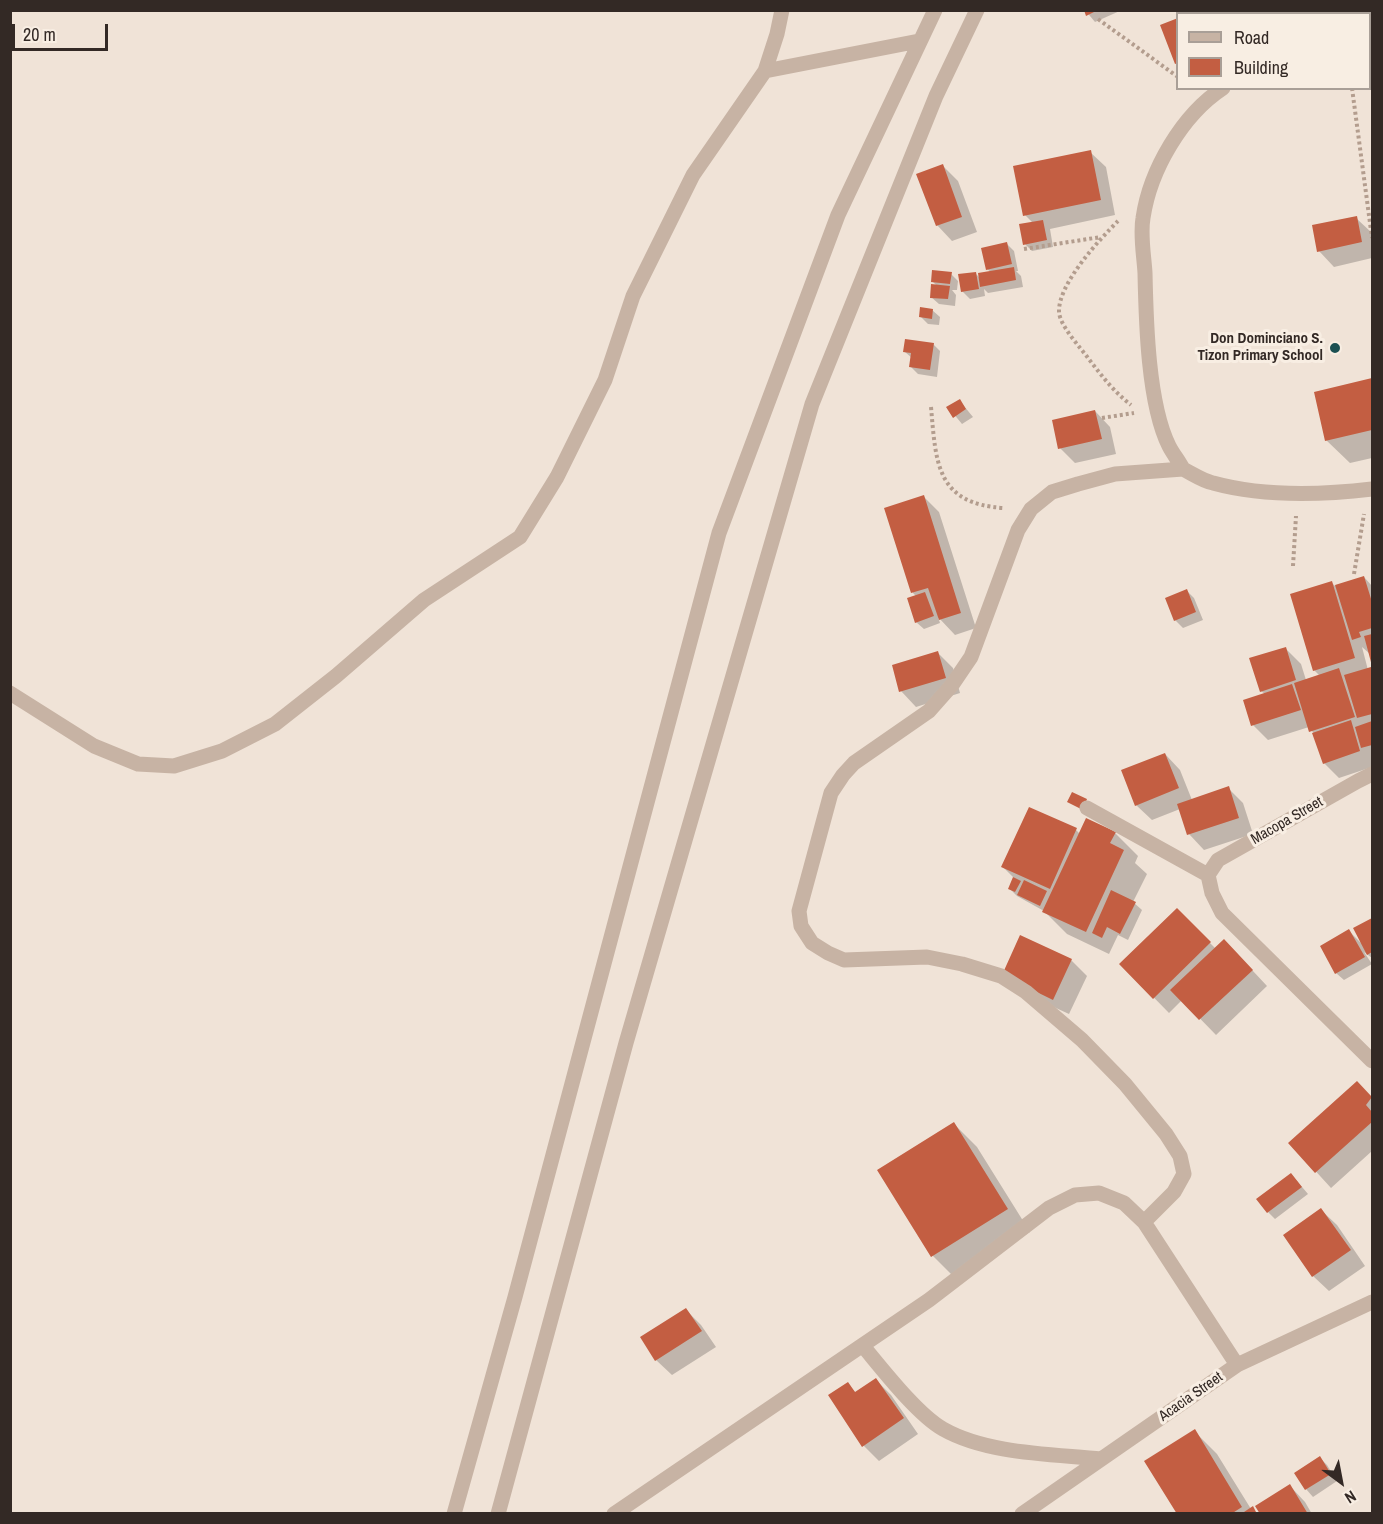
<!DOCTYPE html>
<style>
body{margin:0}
#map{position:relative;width:1383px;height:1524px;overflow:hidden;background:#f0e3d7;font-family:"Archivo Narrow",sans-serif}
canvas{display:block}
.frame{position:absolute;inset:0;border:12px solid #332925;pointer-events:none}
.legend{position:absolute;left:1176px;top:12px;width:195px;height:78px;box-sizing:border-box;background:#f8eee3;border:2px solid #a99f97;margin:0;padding:8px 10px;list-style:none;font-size:18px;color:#332925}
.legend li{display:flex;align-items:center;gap:12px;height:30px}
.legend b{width:30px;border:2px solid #a99f97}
.north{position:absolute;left:1311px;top:1452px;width:60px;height:60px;-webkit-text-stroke:4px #f8eee3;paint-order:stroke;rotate:148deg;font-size:16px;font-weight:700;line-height:24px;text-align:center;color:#332925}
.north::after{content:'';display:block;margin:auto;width:21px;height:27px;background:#332925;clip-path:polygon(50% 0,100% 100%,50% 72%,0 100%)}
.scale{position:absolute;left:12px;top:24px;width:96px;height:27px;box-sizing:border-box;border:3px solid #332925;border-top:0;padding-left:8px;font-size:18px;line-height:21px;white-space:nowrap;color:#332925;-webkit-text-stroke:4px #f8eee3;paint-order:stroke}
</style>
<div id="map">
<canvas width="1383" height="1524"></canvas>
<div class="frame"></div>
<ul class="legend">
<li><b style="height:8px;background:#c7b3a4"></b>Road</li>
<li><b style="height:16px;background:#c35e42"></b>Building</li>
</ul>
<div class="north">N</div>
<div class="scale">20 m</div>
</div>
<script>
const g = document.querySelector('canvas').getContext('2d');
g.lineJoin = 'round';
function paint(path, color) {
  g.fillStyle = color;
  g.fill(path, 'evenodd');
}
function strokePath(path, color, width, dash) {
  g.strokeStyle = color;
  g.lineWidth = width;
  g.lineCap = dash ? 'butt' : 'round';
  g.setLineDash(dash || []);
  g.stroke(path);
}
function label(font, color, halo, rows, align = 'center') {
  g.font = font + ' "Archivo Narrow",sans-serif';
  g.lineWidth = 6;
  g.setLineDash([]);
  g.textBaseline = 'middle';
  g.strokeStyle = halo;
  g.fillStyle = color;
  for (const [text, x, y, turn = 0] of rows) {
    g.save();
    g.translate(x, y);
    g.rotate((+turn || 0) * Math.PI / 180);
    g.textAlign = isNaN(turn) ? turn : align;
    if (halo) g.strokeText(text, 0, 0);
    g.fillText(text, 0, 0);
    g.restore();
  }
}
paint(new Path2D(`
 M1085,10H1122L1095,22Z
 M1090,152L1106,167L1115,215L1050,229L1053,247L1032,251L1025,244L1033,223L1025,215Z
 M943,166L958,181L977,232L952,241L937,225Z
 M1356,218L1372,233V258L1334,267L1319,251Z
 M1007,244L1014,251L1018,271H1016L1021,276L1023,287L988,293L984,289L985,296L970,299L962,291L975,273L980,278L991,272L987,269Z
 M951,274L958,281L957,290H952L956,295L955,306L939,304L931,297L937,286L933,282Z
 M932,310L940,317L939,325L928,324L921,317Z
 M933,344L940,351L937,377L918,374L911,367L912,358L905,352Z
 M1372,380V458L1350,463L1326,440L1316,393Z
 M959,400L973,417L962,424L948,407Z
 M1095,411L1110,427L1116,454L1075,463L1060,448Z
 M924,497L939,512L976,628L955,635L938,617L940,623L924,629L916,622V596L913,593L886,509Z
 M1364,577L1372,586V663L1370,654L1362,647L1368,670L1372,671V767L1339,778L1324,763L1315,735L1309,727L1268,740L1253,725L1265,694L1261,691L1285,648L1301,664L1306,680L1320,676L1314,670L1332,583L1335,586Z
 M1187,591L1194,598L1203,620L1183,628L1175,620Z
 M938,653L953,668L960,693L916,707L901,691Z
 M1165,754L1180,770L1192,800L1228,788L1243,803L1253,834L1204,850L1189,834L1180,809L1152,820L1136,805Z
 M1076,830L1080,834L1115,833L1138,856L1135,863L1147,874L1133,902L1142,910L1128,940L1118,935L1109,954L1067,934L1044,911L1017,896L1009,888L1014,878L1003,867Z
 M1177,910L1216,949L1239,956L1267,986L1216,1035L1182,1000L1169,1013L1121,964Z
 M1372,920V958L1364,952L1372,964L1344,980L1336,973L1349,931L1361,943L1355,929Z
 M1071,960L1087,976L1069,1014L1019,991Z
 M1357,1083L1372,1099V1151L1331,1188L1290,1143Z
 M954,1124L977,1147L1030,1232L956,1279L933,1256Z
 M1291,1174L1308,1194L1275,1219L1268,1212Z
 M1321,1210L1337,1225L1365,1266L1329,1291L1313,1276L1285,1235Z
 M686,1310L701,1325L716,1347L672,1375L656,1360Z
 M876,1380L891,1395L918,1434L879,1461L864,1446L847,1384L856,1393Z
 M1194,1431L1217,1454L1251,1509L1258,1514H1178Z
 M1320,1458L1327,1465L1337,1481L1313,1497L1306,1489Z
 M1290,1486L1305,1502L1312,1514H1262Z`), '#0003');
paint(new Path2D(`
 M1084,10H1098L1086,16Z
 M1178,18V63L1175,64L1160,25Z
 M1091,150L1101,200L1023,216L1013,166Z
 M943,164L962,217L936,226L916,174Z
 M1357,216L1362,242L1317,252L1312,225Z
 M1043,220L1047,240L1023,245L1019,224Z
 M1007,242L1012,264L986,270L981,248Z
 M1014,267L1016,280L980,287L978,273Z
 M932,270L952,272L950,284L931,282Z
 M976,272L979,289L961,292L958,274Z
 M931,284L950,286L948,299L930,298Z
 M920,307L933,309L932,319L919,317Z
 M905,339L934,343L930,370L909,367L911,353L903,352Z
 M1372,378V430L1325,441L1314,392Z
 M960,399L966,409L953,418L946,407Z
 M1095,410L1102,439L1058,449L1052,420Z
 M924,495L961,613L939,620L928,588L911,593L884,508Z
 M1364,576L1372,602V628L1359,632L1361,637L1352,640L1335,585Z
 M1332,581L1355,658L1313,671L1290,594Z
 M1187,589L1196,612L1174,621L1165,598Z
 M925,592L934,616L915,623L907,598Z
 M1372,634V666L1364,636Z
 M1286,647L1296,680L1260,692L1249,658Z
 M938,651L946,678L899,692L892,665Z
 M1371,667L1372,674V714L1357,718L1344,675Z
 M1339,668L1355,717L1309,732L1294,683Z
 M1292,684L1301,710L1251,726L1243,700Z
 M1351,720L1360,751L1323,764L1312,733Z
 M1372,721V745L1361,748L1355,727Z
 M1165,753L1179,788L1135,806L1121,770Z
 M1229,786L1239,818L1187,835L1177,804Z
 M1072,792L1087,799L1083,810L1067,802Z
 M1029,807L1077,828L1050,889L1001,867Z
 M1086,818L1116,832L1110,843L1124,850L1086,932L1042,912Z
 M1013,877L1021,881L1015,892L1008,889Z
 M1024,880L1047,891L1040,906L1017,895Z
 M1111,890L1136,902L1120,934L1107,927L1102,938L1092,933Z
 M1177,908L1211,942L1153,999L1119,964Z
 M1372,918V952L1367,955L1353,928Z
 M1349,929L1365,957L1335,974L1320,946Z
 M1020,935L1072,959L1053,1000L1002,975Z
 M1224,939L1253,970L1199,1020L1170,990Z
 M1357,1081L1372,1097L1366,1105L1372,1112V1122L1315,1173L1288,1143Z
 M954,1122L1008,1209L931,1257L877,1170Z
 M1291,1173L1302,1187L1267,1213L1256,1199Z
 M1321,1208L1351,1250L1312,1277L1283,1235Z
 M686,1308L702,1331L655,1361L640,1337Z
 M876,1378L904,1418L862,1447L828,1395L848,1382L855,1392Z
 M1195,1429L1242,1507L1231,1514H1177L1144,1461Z
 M1320,1456L1331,1474L1305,1490L1294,1473Z
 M1290,1484L1308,1514H1260L1255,1506Z
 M1253,1506L1257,1514H1241Z`), '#c35e42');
strokePath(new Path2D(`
 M1098,19L1178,77
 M1352,88L1372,238
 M1118,221C1099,240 1058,284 1059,312C1060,326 1080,347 1088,358C1101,375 1114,392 1131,405
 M1024,249L1101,237
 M931,407C936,463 936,504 1004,508
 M1102,418L1134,413
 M1293,566L1296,516
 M1354,574L1364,514`), '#b39d8e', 4, [3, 3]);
strokePath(new Path2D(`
 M1360,14L1366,10
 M765,71L919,41
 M1183,469C1179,461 1173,454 1169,446C1148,404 1146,321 1145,273C1144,256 1140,235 1143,218C1150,170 1182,115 1223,88
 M1183,469C1193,474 1203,481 1213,483C1264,497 1321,495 1372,489
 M10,693L94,746L138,764L174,766L222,751L275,724L336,676L424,600L520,537L557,477L605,380L633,296L693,175L765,71L777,34L782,10
 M1087,808L1208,875
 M1208,875L1212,893L1222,913L1372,1061
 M1208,875L1218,860L1358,781L1372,774
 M1144,1222L1174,1192L1184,1174L1180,1156L1166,1134L1125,1084L1082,1040L1026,992L1001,976L962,964L927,957L844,960L828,953L812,943L801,926L799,911L831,793L843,775L854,763L929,711L952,685L971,657L1018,530L1031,509L1052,492L1078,484L1115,474L1183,469
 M863,1346C883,1370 917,1414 943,1429C987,1454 1051,1454 1101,1459
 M454,1514L515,1297L719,533L838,215L935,10
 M498,1514L626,1043L812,404L936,96L977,10
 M614,1514L929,1300L1049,1208L1075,1195L1099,1193L1124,1203L1144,1222L1237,1365
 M1022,1514L1237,1365L1372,1302`), '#c7b3a4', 15);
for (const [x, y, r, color] of [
 [1335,348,6,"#1c5052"]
]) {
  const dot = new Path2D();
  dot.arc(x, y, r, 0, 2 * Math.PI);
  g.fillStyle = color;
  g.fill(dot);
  strokePath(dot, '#f8eee3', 2);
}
label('bold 15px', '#332925', '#f8eee3', [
 ["Don Dominciano S.",1323,339],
 ["Tizon Primary School",1323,356]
], 'right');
label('15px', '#332925', '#f8eee3', [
 ["Macopa Street",1287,821,-30],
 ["Acacia Street",1191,1397,-35]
]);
</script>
